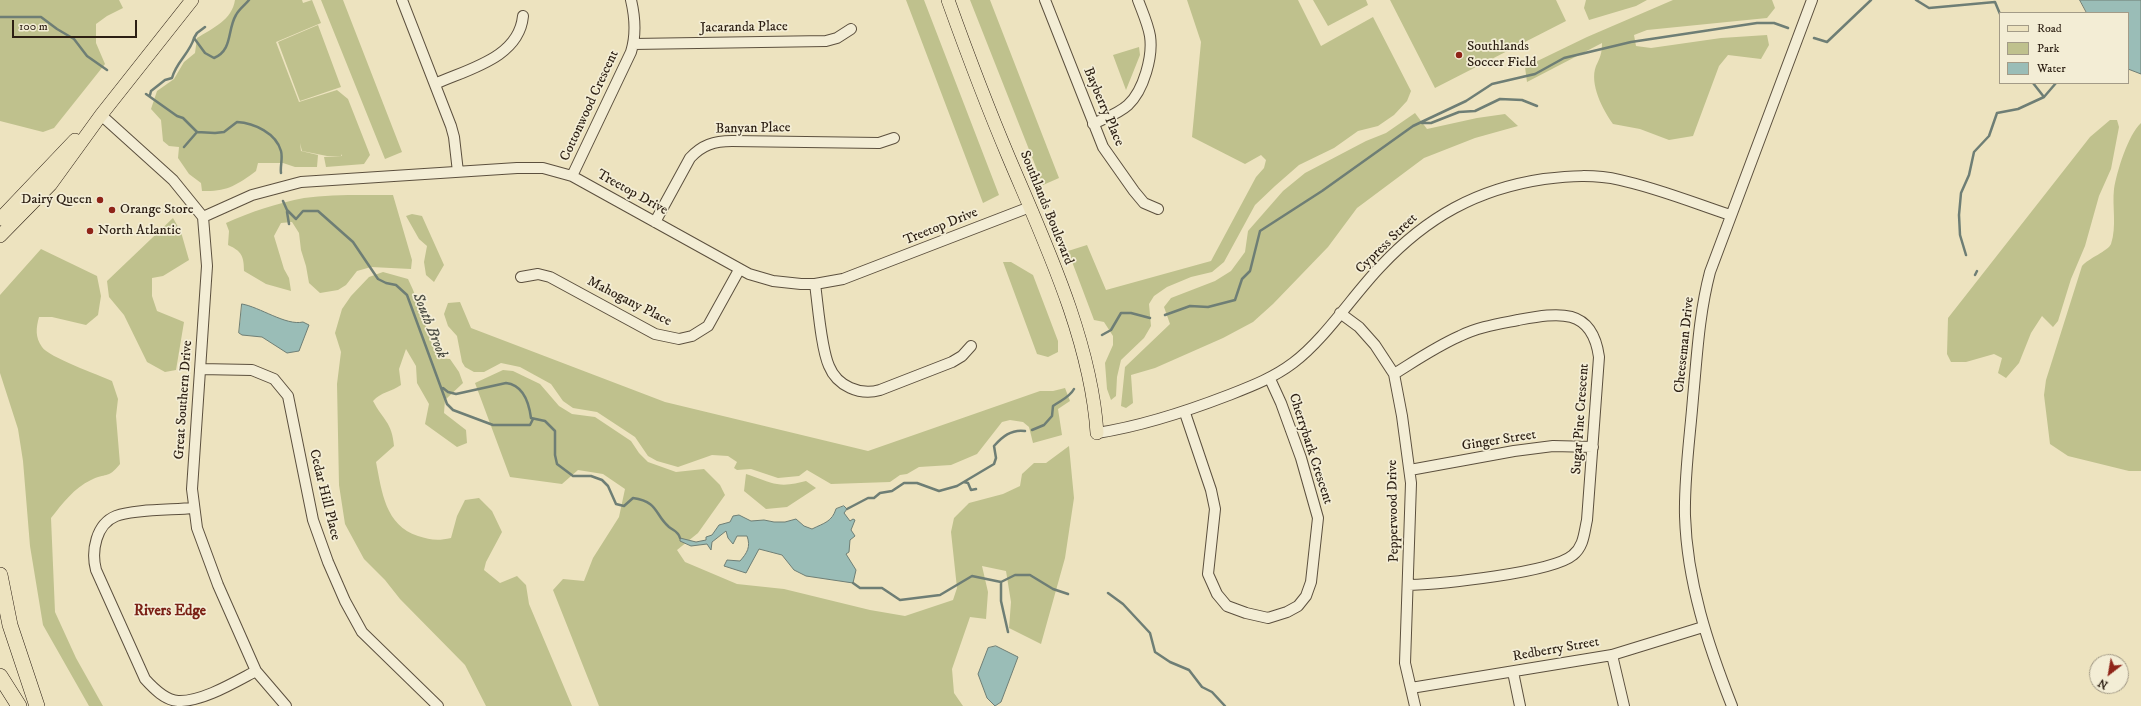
<!DOCTYPE html>
<style>
body{margin:0}
#map{position:relative;width:2141px;height:706px;overflow:hidden;background:#ede3bf;font-family:"IM FELL DW Pica",serif}
canvas{display:block}
.legend{position:absolute;left:1999px;top:12px;width:130px;height:72px;box-sizing:border-box;background:#f3edd5;border:1px solid #a39b87;margin:0;padding:5px 7px;list-style:none;font-size:12px;color:#2c1f13}
.legend li{display:flex;align-items:center;gap:8px;height:20px}
.legend b{width:20px;border:1px solid #a39b87}
.north{position:absolute;left:2089px;top:654px;width:40px;height:40px;box-sizing:border-box;background:#f3edd5;border:1px solid #a39b87;border-radius:50%;rotate:211deg;font-size:11px;font-weight:700;line-height:16px;text-align:center;color:#2c1f13}
.north::after{content:'';display:block;margin:auto;width:14px;height:18px;background:#8f2418;clip-path:polygon(50% 0,100% 100%,50% 72%,0 100%)}
.scale{position:absolute;left:12px;top:20px;width:125px;height:18px;box-sizing:border-box;border:2px solid #2c1f13;border-top:0;padding-left:5px;font-size:12px;line-height:14px;white-space:nowrap;color:#2c1f13;-webkit-text-stroke:3px #f3edd5;paint-order:stroke}
</style>
<div id="map">
<canvas width="2141" height="706"></canvas>
<ul class="legend">
<li><b style="height:5px;background:#ede3bf"></b>Road</li>
<li><b style="height:11px;background:#bfc18d"></b>Park</li>
<li><b style="height:11px;background:#9abdb7"></b>Water</li>
</ul>
<div class="north">N</div>
<div class="scale">100 m</div>
</div>
<script>
const g = document.querySelector('canvas').getContext('2d');
g.lineJoin = 'round';
function paint(path, color) {
  g.fillStyle = color;
  g.fill(path, 'evenodd');
}
function strokePath(path, color, width, dash) {
  g.strokeStyle = color;
  g.lineWidth = width;
  g.lineCap = dash ? 'butt' : 'round';
  g.setLineDash(dash || []);
  g.stroke(path);
}
function label(font, color, halo, rows, align = 'center') {
  g.font = font + ' "IM FELL DW Pica",serif';
  g.lineWidth = 3.5;
  g.setLineDash([]);
  g.textBaseline = 'middle';
  g.strokeStyle = halo;
  g.fillStyle = color;
  for (const [text, x, y, turn = 0] of rows) {
    g.save();
    g.translate(x, y);
    g.rotate((+turn || 0) * Math.PI / 180);
    g.textAlign = isNaN(turn) ? turn : align;
    if (halo) g.strokeText(text, 0, 0);
    g.fillText(text, 0, 0);
    g.restore();
  }
}
paint(new Path2D(`
 M0,0H119L123,8L107,16L96,24V43L105,64L54,128L43,132L0,121Z
 M235,0H302L303,3L312,0L321,23L276,42L299,102L337,90L348,99L370,155L364,164L326,167L324,157L342,156L341,154V156H327L302,151L300,143L301,151L318,155L317,167H295L283,163H258L256,171C237,185 227,192 202,191L201,183L189,174L178,158L179,147L169,146L163,141L161,120L151,109L157,91L174,79L184,62L195,53L197,38C213,28 232,20 235,0Z
 M321,0H343L402,152L385,159Z
 M906,0H924L999,195L983,203Z
 M970,0H990L1059,178L1043,185Z
 M1187,0H1298L1321,46L1373,17L1411,91L1407,101L1394,115L1378,126L1358,131L1334,148L1299,165L1275,186L1255,205L1224,262L1212,272L1191,277L1167,287L1154,296L1149,304L1151,326L1144,338L1121,360L1117,377L1116,396L1111,400L1107,389L1105,363L1113,345V336L1104,322L1094,320L1068,251L1087,245L1106,290L1211,261L1256,177L1264,168L1266,160L1261,155L1245,164L1192,137L1201,42Z
 M1313,0H1366L1368,5L1328,26Z
 M1390,0H1556L1566,21L1435,88Z
 M1586,0H1647L1636,6L1589,20L1584,8Z
 M1673,0H1772L1775,8L1767,18L1647,30L1634,35L1636,46L1651,48L1721,38L1767,35L1769,45L1761,59L1728,55L1719,66L1693,136L1669,140L1640,129L1613,124C1603,110 1589,84 1596,66C1600,57 1602,54 1602,43L1527,82L1525,67L1587,37Z
 M318,25L341,87L300,101L278,42Z
 M1139,47L1140,55L1126,90L1113,55Z
 M1415,113L1427,129L1477,118L1505,114L1518,126L1475,138L1424,158L1357,208L1328,247L1273,304L1253,322L1223,338L1155,368L1131,375L1133,403L1126,408L1121,406L1125,367L1170,324L1164,307L1171,298L1215,281L1231,271L1245,252L1248,231L1283,191L1305,173L1366,141L1386,133Z
 M2110,120H2117L2119,127L2111,169L2099,196L2085,246L2071,279L2058,321L2053,327L2042,316L2031,333L2019,363L2006,378L1998,373L2002,358L1994,354L1966,362H1951L1947,354L1948,318L2090,137Z
 M2141,123V471H2129L2068,456L2050,444L2044,395L2046,380L2082,266C2089,258 2108,251 2111,244C2117,226 2112,207 2114,189C2117,171 2128,135 2141,123Z
 M393,195L412,260L411,269L371,267L357,271L346,285L338,290L320,293L309,283L306,266L301,250L299,233L292,222L281,223L274,236L284,269L289,278L291,291L266,284L244,271C244,257 242,251 228,245L229,231L226,223C250,212 278,203 304,198C331,194 365,195 393,195Z
 M412,214L422,216L444,265L434,282L426,275L424,262L427,246L419,239L406,216Z
 M173,218L181,232L189,260L163,276L152,278V296L157,311L184,322L176,370L165,372L147,362L124,315L109,297L107,281Z
 M41,249L97,276L101,296L98,315L86,325L52,317H39C36,328 35,337 42,347C48,357 99,375 112,381L118,399L116,416L120,464C107,480 106,472 91,480C74,488 63,503 51,518L55,612L76,658L103,706H89L43,625L30,546L23,461L18,429L0,373V295Z
 M1003,262H1011L1033,275L1058,341V352L1048,357L1037,354Z
 M383,272L408,279C421,305 426,332 438,358L450,359L459,372L463,383L445,400L444,413L466,430L467,443L457,447L425,424L429,404L417,383L416,366L406,349L399,369L401,385C391,392 381,392 373,401C383,420 392,422 394,446L376,462C382,492 385,525 418,536C430,540 438,541 451,538L457,516L465,500L479,498L492,511L502,532L486,562L484,570L500,583L517,576L526,585L529,604L572,706H486L465,665L400,599L385,580L364,559L345,524L339,485L337,384L341,352L335,333L342,309L351,296L369,277Z
 M460,302L471,328L665,402L868,451L1040,391H1053L1065,388L1070,401L1058,409L1062,435L1033,443L1029,427L1023,422L1010,420L1002,422L977,454L951,465L919,467L907,474L900,475L890,482L831,484L807,470L799,476L778,478L751,469L737,470L734,468L737,462L728,456L712,455L678,467L657,461L648,456L635,437L597,412L573,408L563,401L551,384L520,367L501,363L484,372H474L465,367L462,362L457,336L448,326L444,314L448,303Z
 M503,370L513,371L540,384L559,406L572,414L595,417L631,441L639,453L648,462L676,472L704,469L720,485L725,495L698,533L677,550L685,562L737,584L784,589L870,610L905,616L953,600L957,588L951,532L954,518L969,503L1003,494L1020,486L1022,474L1034,463H1046L1069,446L1074,498L1065,558L1041,644L1009,628L1011,602L1006,571L982,566L988,592L986,619L970,617L952,669L954,693L963,706H599L553,590L563,579L584,581L593,558L619,517L625,489L603,474L578,470L562,484L510,477L475,383Z
 M746,474C756,477 769,483 777,484C787,486 797,483 806,481L816,488L787,507L766,509L744,491Z`), '#bfc18d');
const water = new Path2D(`
 M2080,0H2141V74L2128,69V13H2087Z
 M242,304C260,307 286,326 303,322L309,325L299,351L287,353L262,337L242,335L239,333Z
 M844,506L847,509L844,513L850,521L853,519L855,520L851,530L855,536L850,540L849,552L846,554L856,570L853,583L806,576L794,570L782,555L759,549L746,573L724,566L727,560L740,561C747,553 751,547 747,536H737L733,544L728,538L726,531L712,542L711,550L707,544L691,546L680,541V538L696,542L706,540V537L712,535L719,525L730,522L733,516L739,515L751,521L764,520L774,522H785L796,519L804,526L812,529C824,523 832,522 836,509Z
 M996,646L1018,657L1001,702L995,706L987,698L978,674L988,648Z`);
paint(water, '#9abdb7');
strokePath(water, '#6e7e75', 1);
strokePath(new Path2D(`
 M1916,0L1929,8L1995,2L2000,14
 M0,17H41L57,29L74,39L87,56L107,70
 M194,38L197,33L205,27
 M1814,38L1827,42L1871,0
 M2033,83L2044,97L2056,83
 M146,94L177,116L183,118L197,132L215,133L224,132L237,122C254,123 276,133 281,151C283,158 280,166 281,173
 M150,95L151,91L165,80L172,78C176,62 190,53 194,38L205,53L214,58C233,50 227,30 236,15C239,9 245,5 249,0
 M1422,123H1431L1459,112L1475,111L1500,99L1522,100L1537,106
 M184,147L197,132
 M283,201L287,210L296,219L303,211H318L353,242L378,279L386,283L396,285L407,295L447,404L453,410L493,425H530L533,419
 M287,212L289,224
 M1966,255L1960,235L1959,215L1961,193L1969,175L1974,152L1989,136L1997,113L2018,109L2044,97
 M1975,275L1977,271
 M1165,315L1190,306L1208,307L1235,300L1242,279L1250,271L1260,231L1322,191L1413,126L1466,101L1492,84L1535,74L1564,58L1631,42L1757,23H1774L1788,28
 M1102,335L1111,330L1121,313H1131L1150,318
 M443,388L448,392L456,394L506,383C523,385 529,403 531,418L545,421L555,431V455L557,464L573,476H591L602,480L608,486L616,504L624,506L633,498C659,502 654,514 669,527C674,531 678,531 680,538
 M1032,430L1044,425L1052,416L1053,406C1061,400 1069,398 1074,389
 M964,482L968,483L971,490L976,489
 M847,509L868,498H874L880,493L892,491L904,483H917L939,491L957,486L994,464L996,458L994,446C1002,437 1011,429 1025,431
 M1001,582V601L1008,632
 M853,583L860,588H882L900,600L940,595L972,576L1001,582L1015,575H1030L1053,589L1068,594
 M1108,593L1123,604L1150,633L1155,652L1170,662L1189,670L1202,687L1212,692L1225,706`), '#6e7e75', 2.5);
const minor = new Path2D(`
 M402,0L451,126L454,137L458,172
 M1045,0L1103,147L1134,191L1144,203L1158,209
 M633,44L826,41L837,38L851,29
 M435,84C468,69 519,58 523,16
 M101,115L173,180L203,217L207,266L192,489L197,528L218,585L256,671L286,706
 M1093,124C1105,118 1118,114 1128,105C1144,90 1153,56 1150,36C1148,24 1142,11 1138,0
 M572,176L631,52C636,36 635,17 631,0
 M203,217L252,195L301,182L517,168H543L572,176L749,274L773,281L801,284H815L843,279L1030,207
 M655,222L690,158C702,145 714,141 732,141L879,143L894,138
 M521,277L538,274L550,277L655,334L679,339L692,336L708,326L739,270
 M815,284C818,305 821,348 829,366C837,386 860,396 880,390L952,362L962,356L971,346
 M1340,313L1359,327L1375,345L1394,374L1402,416L1411,483L1405,663L1415,706
 M200,369L252,370L274,379L288,396L313,520L328,562L345,601L362,632L438,706
 M1394,374C1415,361 1437,346 1460,336C1478,327 1498,324 1518,320C1557,313 1592,306 1599,357L1587,520C1584,533 1584,546 1573,555C1552,573 1440,584 1409,585
 M1185,413L1211,490L1215,509L1208,574L1217,594L1227,606L1246,613L1268,618L1287,612L1298,606L1306,596L1311,582L1318,518L1301,458L1281,403L1270,379
 M1097,433C1143,426 1185,412 1229,395C1252,386 1273,378 1293,363C1325,339 1353,295 1381,266C1427,217 1477,189 1544,179C1569,176 1594,174 1620,180C1657,188 1694,203 1730,215
 M1410,470L1514,451L1553,446L1593,447
 M193,508C173,510 134,509 116,516C96,524 91,551 96,570L145,679C154,689 165,700 178,701C202,702 235,682 256,671
 M1612,655L1624,706
 M1513,672L1520,706
 M1411,688L1612,655L1703,627
 M1732,706C1708,645 1687,582 1685,516C1684,477 1690,437 1693,398C1697,356 1699,314 1710,272L1812,0`);
const major = new Path2D(`
 M948,0C967,53 987,106 1009,158C1045,243 1091,340 1097,433
 M0,219L75,140
 M0,236L51,184L101,115L192,0`);
const highway = new Path2D(`
 M0,575L10,625L37,706
 M0,676L19,706`);
strokePath(minor, '#5c503e', 12);
strokePath(major, '#2c1f13', 14);
strokePath(highway, '#2c1f13', 16);
strokePath(minor, '#f3edd5', 10);
strokePath(major, '#ede3bf', 13);
strokePath(highway, '#ede3bf', 15);
for (const [x, y, r, color] of [
 [1459,55,4,"#8f2418"],
 [100,200,4,"#8f2418"],
 [112,210,4,"#8f2418"],
 [90,231,4,"#8f2418"]
]) {
  const dot = new Path2D();
  dot.arc(x, y, r, 0, 2 * Math.PI);
  g.fillStyle = color;
  g.fill(dot);
  strokePath(dot, '#f3edd5', 1.5);
}
label('14px', '#2c1f13', '#f3edd5', [
 ["Jacaranda Place",744,28,-1],
 ["Cottonwood Crescent",590,106,-65],
 ["Bayberry Place",1103,107,67],
 ["Banyan Place",753,129,-1],
 ["Treetop Drive",632,193,29],
 ["Southlands Boulevard",1046,208,68],
 ["Treetop Drive",941,227,-22],
 ["Cypress Street",1387,244,-44],
 ["Mahogany Place",629,302,27],
 ["Cheeseman Drive",1685,345,-84],
 ["Great Southern Drive",184,400,-86],
 ["Sugar Pine Crescent",1581,419,-86],
 ["Ginger Street",1499,441,-9],
 ["Cherrybark Crescent",1310,449,72],
 ["Cedar Hill Place",324,495,76],
 ["Pepperwood Drive",1394,511,-91],
 ["Redberry Street",1556,650,-10]
]);
label('14px', '#2c1f13', '#f3edd5', [
 ["Southlands",1467,47],
 ["Soccer Field",1467,63],
 ["Dairy Queen",92,200,"right"],
 ["Orange Store",120,210],
 ["North Atlantic",98,231]
], 'left');
label('italic 15px', '#4d4e44', '#f3edd5', [
 ["South Brook",429,326,68]
]);
label('bold 15px', '#7a1f14', '#f3edd5', [
 ["Rivers Edge",170,612]
]);
</script>
